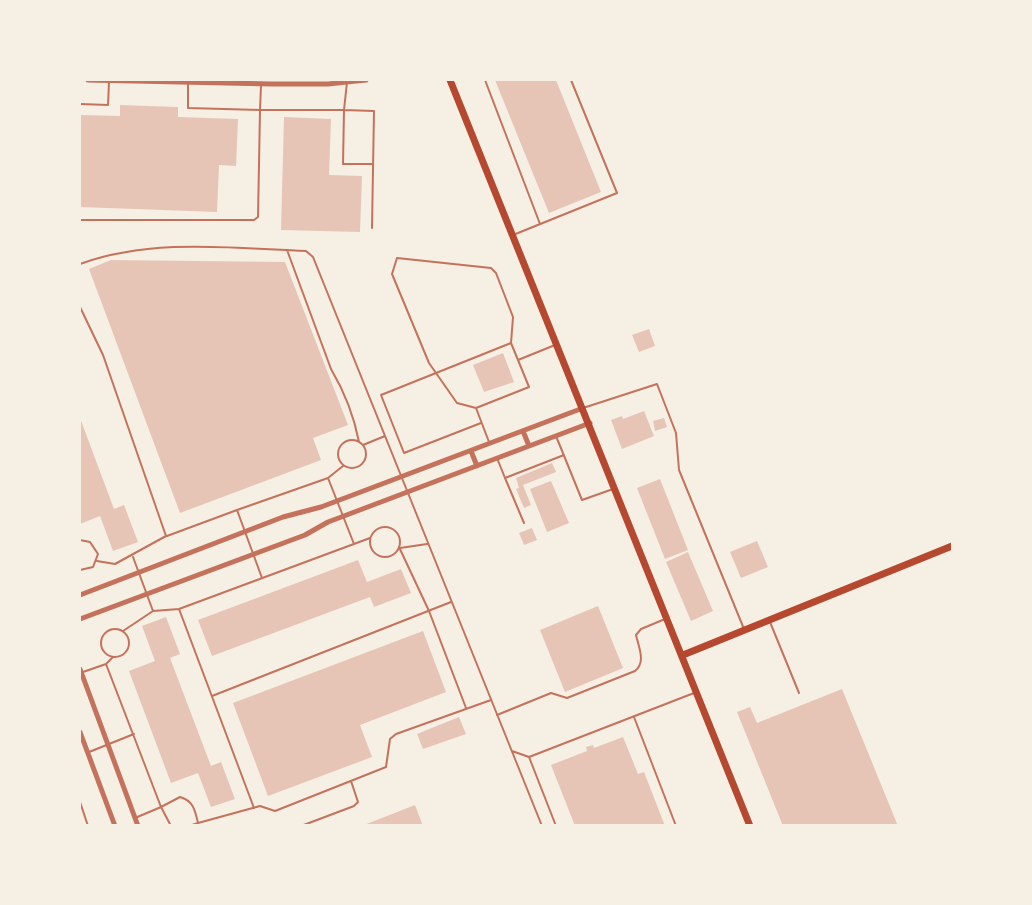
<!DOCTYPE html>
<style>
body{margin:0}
#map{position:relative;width:1032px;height:905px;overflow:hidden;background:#f6efe4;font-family:Jost,sans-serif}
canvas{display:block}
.frame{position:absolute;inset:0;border:81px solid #f6efe4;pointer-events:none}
</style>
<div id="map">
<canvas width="1032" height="905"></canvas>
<div class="frame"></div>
</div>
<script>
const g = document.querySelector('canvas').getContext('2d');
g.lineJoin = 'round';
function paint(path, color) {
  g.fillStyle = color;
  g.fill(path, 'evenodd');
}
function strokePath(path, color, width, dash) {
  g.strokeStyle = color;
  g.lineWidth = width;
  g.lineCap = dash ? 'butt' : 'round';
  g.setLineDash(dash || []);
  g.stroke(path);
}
paint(new Path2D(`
 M495,80H556L601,192L549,213Z
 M120,105L178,107V117L238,119L236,166L219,165L217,212L80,207V115L120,116Z
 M284,117L331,119L329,175L362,176L360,232L281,230Z
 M111,260L285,262L348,425L313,438L321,460L180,513L89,269Z
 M649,329L655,346L639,352L632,335Z
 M503,353L514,382L484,392L473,365Z
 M644,411L654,436L622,449L611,420L622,416L623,419Z
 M80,418L114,509L124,505L138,542L113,551L100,516L80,524Z
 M664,418L667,427L655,431L653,421Z
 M552,463L556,472L523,485L531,505L524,508L516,489L519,488L516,478Z
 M660,479L688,550L665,559L637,488Z
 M551,481L569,523L547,532L530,489Z
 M532,528L537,540L524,545L519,533Z
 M757,541L768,567L741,578L730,552Z
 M688,552L713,611L691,621L666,562Z
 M358,560L367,582L401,569L411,593L374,607L370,597L212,656L198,620Z
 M598,606L623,668L565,692L540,630Z
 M166,617L180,654L170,658L211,766L221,762L235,799L211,807L198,773L171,783L129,671L155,661L142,626Z
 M423,631L446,692L360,725L372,757L268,796L233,703Z
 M842,689L898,826H783L737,712L750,707L757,723Z
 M459,717L466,734L423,749L417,734Z
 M623,737L638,774L644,772L665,826H575L551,765L587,751L586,747L593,745L594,748Z
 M415,805L423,826H364V825Z`), '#e6c5b7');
strokePath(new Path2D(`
 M485,80L540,224
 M261,86L260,110H344L347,82
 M80,104L108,105L109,82
 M80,220H254L258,217L260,110L188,108V84
 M372,228L374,111L344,110L343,164H373
 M513,235L617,193L571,80
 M287,250L331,369C344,391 354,416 359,442
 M80,264C152,238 231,248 306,251L313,257L542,826
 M80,307L103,355L166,536L115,564L97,561
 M476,408L457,403L429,363L392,274L397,258L491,268L496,273L513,317L511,343
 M583,408L657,384L676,433L679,470L744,629
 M481,423L404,453L381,395L511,343L518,360
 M556,436L582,500L613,489
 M338 454a14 14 0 1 1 28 0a14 14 0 1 1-28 0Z
 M489,442L476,408L529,387L518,360L555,345
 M363,445L385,436
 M497,458L505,478
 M328,478L354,544
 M237,510L328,478L343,466
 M524,523L505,478L564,455
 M370 542a15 15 0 1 1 30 0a15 15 0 1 1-30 0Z
 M167,536L237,510L262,578
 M80,540L90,542L98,554L93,567L80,570
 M399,547L429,611L466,708
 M400,548L427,544
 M153,611L179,609
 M770,622L799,693
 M101 643a14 14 0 1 1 28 0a14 14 0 1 1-28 0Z
 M123,631L153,611L133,557
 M113,657L106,664L161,807L135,818
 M83,672L106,664
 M212,696L451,602
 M497,715L551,693L567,698L635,671C646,662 639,648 636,635L641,629L665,619
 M634,717L676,826
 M512,751L529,757L694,693
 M89,752L134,734
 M529,757L556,826
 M80,802L88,826
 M254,808L179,609L370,538
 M198,823L260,806L275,811L386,767L390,739L396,734L491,700
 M171,826L161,807L180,797C194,801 195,811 198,823L189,826
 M301,826L354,806L358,802L351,781`), '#c5725c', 2);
strokePath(new Path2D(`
 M88,80L272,84H328L366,80
 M523,431L529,446
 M471,451L477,466
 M80,595L283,517L321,507L583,408
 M80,619L305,535L328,522L590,423
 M80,669L138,826
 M80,732L115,826`), '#c5725c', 5);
strokePath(new Path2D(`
 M450,80L750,826
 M683,655L952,546`), '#b5482f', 7);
</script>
